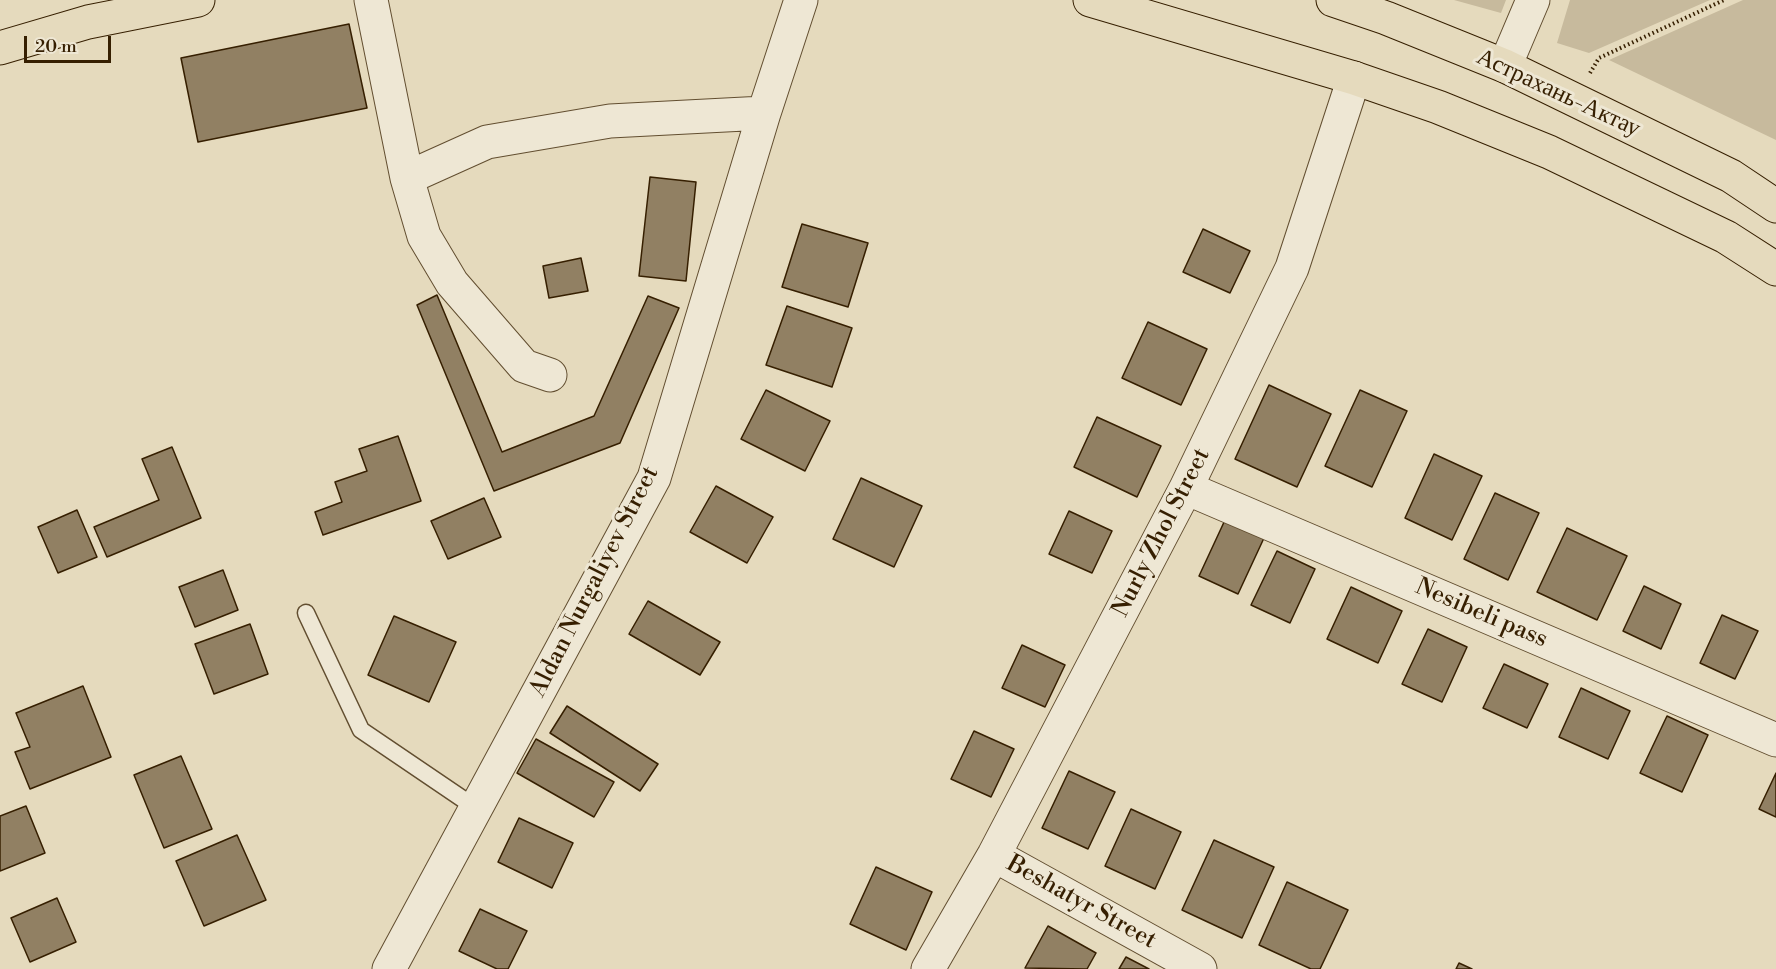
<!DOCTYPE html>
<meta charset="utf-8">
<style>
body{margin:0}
#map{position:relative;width:1776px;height:969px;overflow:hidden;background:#e5dabd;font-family:"Libre Bodoni",serif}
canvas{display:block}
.scale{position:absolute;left:24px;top:36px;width:87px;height:27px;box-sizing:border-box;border:3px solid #361f01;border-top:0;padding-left:8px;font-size:18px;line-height:21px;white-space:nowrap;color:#361f01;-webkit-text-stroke:4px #eee7d4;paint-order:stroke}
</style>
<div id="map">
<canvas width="1776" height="969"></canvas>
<div class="scale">20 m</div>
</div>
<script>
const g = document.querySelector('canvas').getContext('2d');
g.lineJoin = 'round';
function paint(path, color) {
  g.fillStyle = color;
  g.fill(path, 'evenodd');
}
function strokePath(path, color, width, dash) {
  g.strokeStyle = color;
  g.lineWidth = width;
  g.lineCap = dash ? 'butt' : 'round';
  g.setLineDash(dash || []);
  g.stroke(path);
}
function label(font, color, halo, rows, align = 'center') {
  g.font = font + ' "Libre Bodoni",serif';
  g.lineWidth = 6;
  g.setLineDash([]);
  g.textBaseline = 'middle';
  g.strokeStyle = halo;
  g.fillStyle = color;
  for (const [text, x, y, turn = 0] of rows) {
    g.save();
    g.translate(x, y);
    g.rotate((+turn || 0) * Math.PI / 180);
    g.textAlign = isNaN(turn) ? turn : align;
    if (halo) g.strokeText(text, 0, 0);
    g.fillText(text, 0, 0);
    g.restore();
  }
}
paint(new Path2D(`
 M1454,0H1506L1501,13Z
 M1570,0H1710L1589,53L1557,43Z
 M1743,0H1776V140L1609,60Z`), '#c7ba9d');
const building = new Path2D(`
 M349,24L367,108L198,142L181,58Z
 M650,177L696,182L686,281L639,276Z
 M802,224L868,243L848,307L782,287Z
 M1203,229L1250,251L1230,293L1183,272Z
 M581,258L588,291L549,298L543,266Z
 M437,295L502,452L594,416L648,296L679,308L620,443L494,491L417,305Z
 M787,306L852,328L832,387L766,365Z
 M1148,322L1207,349L1181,405L1122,378Z
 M1269,385L1331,414L1297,487L1235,459Z
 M766,390L830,421L805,471L741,439Z
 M1360,390L1407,411L1372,487L1325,466Z
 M1097,417L1161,446L1137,497L1074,467Z
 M398,436L421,501L323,535L315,512L342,502L335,482L367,471L359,449Z
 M172,447L201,518L107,557L94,527L159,500L142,459Z
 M1434,454L1482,476L1452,540L1405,518Z
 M861,478L922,506L894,567L833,539Z
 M716,486L773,517L747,563L690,532Z
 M1495,493L1539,513L1508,580L1464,559Z
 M484,498L501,537L448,559L431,521Z
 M77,510L97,557L58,573L38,527Z
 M1069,511L1112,531L1092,573L1049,554Z
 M1225,520L1264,538L1238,594L1199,576Z
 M1567,528L1627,556L1597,620L1537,592Z
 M1277,551L1315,569L1290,623L1251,605Z
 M223,570L238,610L195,627L179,587Z
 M1644,586L1681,604L1661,649L1623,631Z
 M1351,587L1402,611L1378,663L1327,639Z
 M648,601L720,642L700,675L629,634Z
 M1722,615L1758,631L1735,679L1700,663Z
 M394,616L456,642L429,702L368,675Z
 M250,624L268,674L214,694L195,644Z
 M1428,629L1467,647L1442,702L1402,684Z
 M1022,645L1065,665L1045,707L1002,688Z
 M1504,664L1548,684L1527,728L1483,708Z
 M83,686L111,757L30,789L15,752L30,747L16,713Z
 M1581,688L1630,711L1608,759L1559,737Z
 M567,706L658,764L640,791L550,733Z
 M1667,716L1708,735L1682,792L1640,773Z
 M974,731L1014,749L991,797L951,779Z
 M536,739L614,782L594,817L517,773Z
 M181,756L212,829L164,848L134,775Z
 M1069,771L1115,792L1088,849L1042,828Z
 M1776,773V817L1759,809Z
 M26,806L45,853L0,871V816Z
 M1131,809L1181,832L1155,889L1105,866Z
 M519,818L573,843L552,888L498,862Z
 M237,835L266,900L204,926L176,861Z
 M1214,840L1274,867L1242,938L1182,910Z
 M876,867L932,892L906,950L850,924Z
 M1287,882L1348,910L1320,969H1311L1259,945Z
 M57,898L76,942L30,962L11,918Z
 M480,909L527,931L508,969H497L459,951Z
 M1048,926L1096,953L1087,969L1025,968Z
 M1126,957L1149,969H1119Z
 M1459,963L1472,969H1456Z`);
paint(building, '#918063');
strokePath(building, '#361f01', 1.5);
const service = new Path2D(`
 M306,613L361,730L476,808`);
const minor = new Path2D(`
 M371,0L407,178L424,236L452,283L524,366L550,375
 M1505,66L1533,0
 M407,178L487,142L610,121L764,113
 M1186,488L1776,740
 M994,855L1200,969
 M389,969L654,478L764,113L801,0
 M928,969L994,855L1186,488L1292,268L1354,78`);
const trunk = new Path2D(`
 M1090,0L1354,78L1438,107L1549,152L1726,237L1776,269
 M1333,0L1386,18L1505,66L1731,176L1776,206
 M0,48L88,22L198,0`);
strokePath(service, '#624e30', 19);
strokePath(minor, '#624e30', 35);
strokePath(trunk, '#361f01', 35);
strokePath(new Path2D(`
 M1590,73L1599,58L1724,0`), '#361f01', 4, [1.5, 3]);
strokePath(service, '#eee7d4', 16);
strokePath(minor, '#eee7d4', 33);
strokePath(trunk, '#e5dabd', 33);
label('24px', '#361f01', '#eee7d4', [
 ["Астрахань-Актау",1558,94,25],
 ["Nurly Zhol Street",1162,533,-63],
 ["Aldan Nurgaliyev Street",595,582,-63],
 ["Nesibeli pass",1481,614,23],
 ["Beshatyr Street",1081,903,29]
]);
</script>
